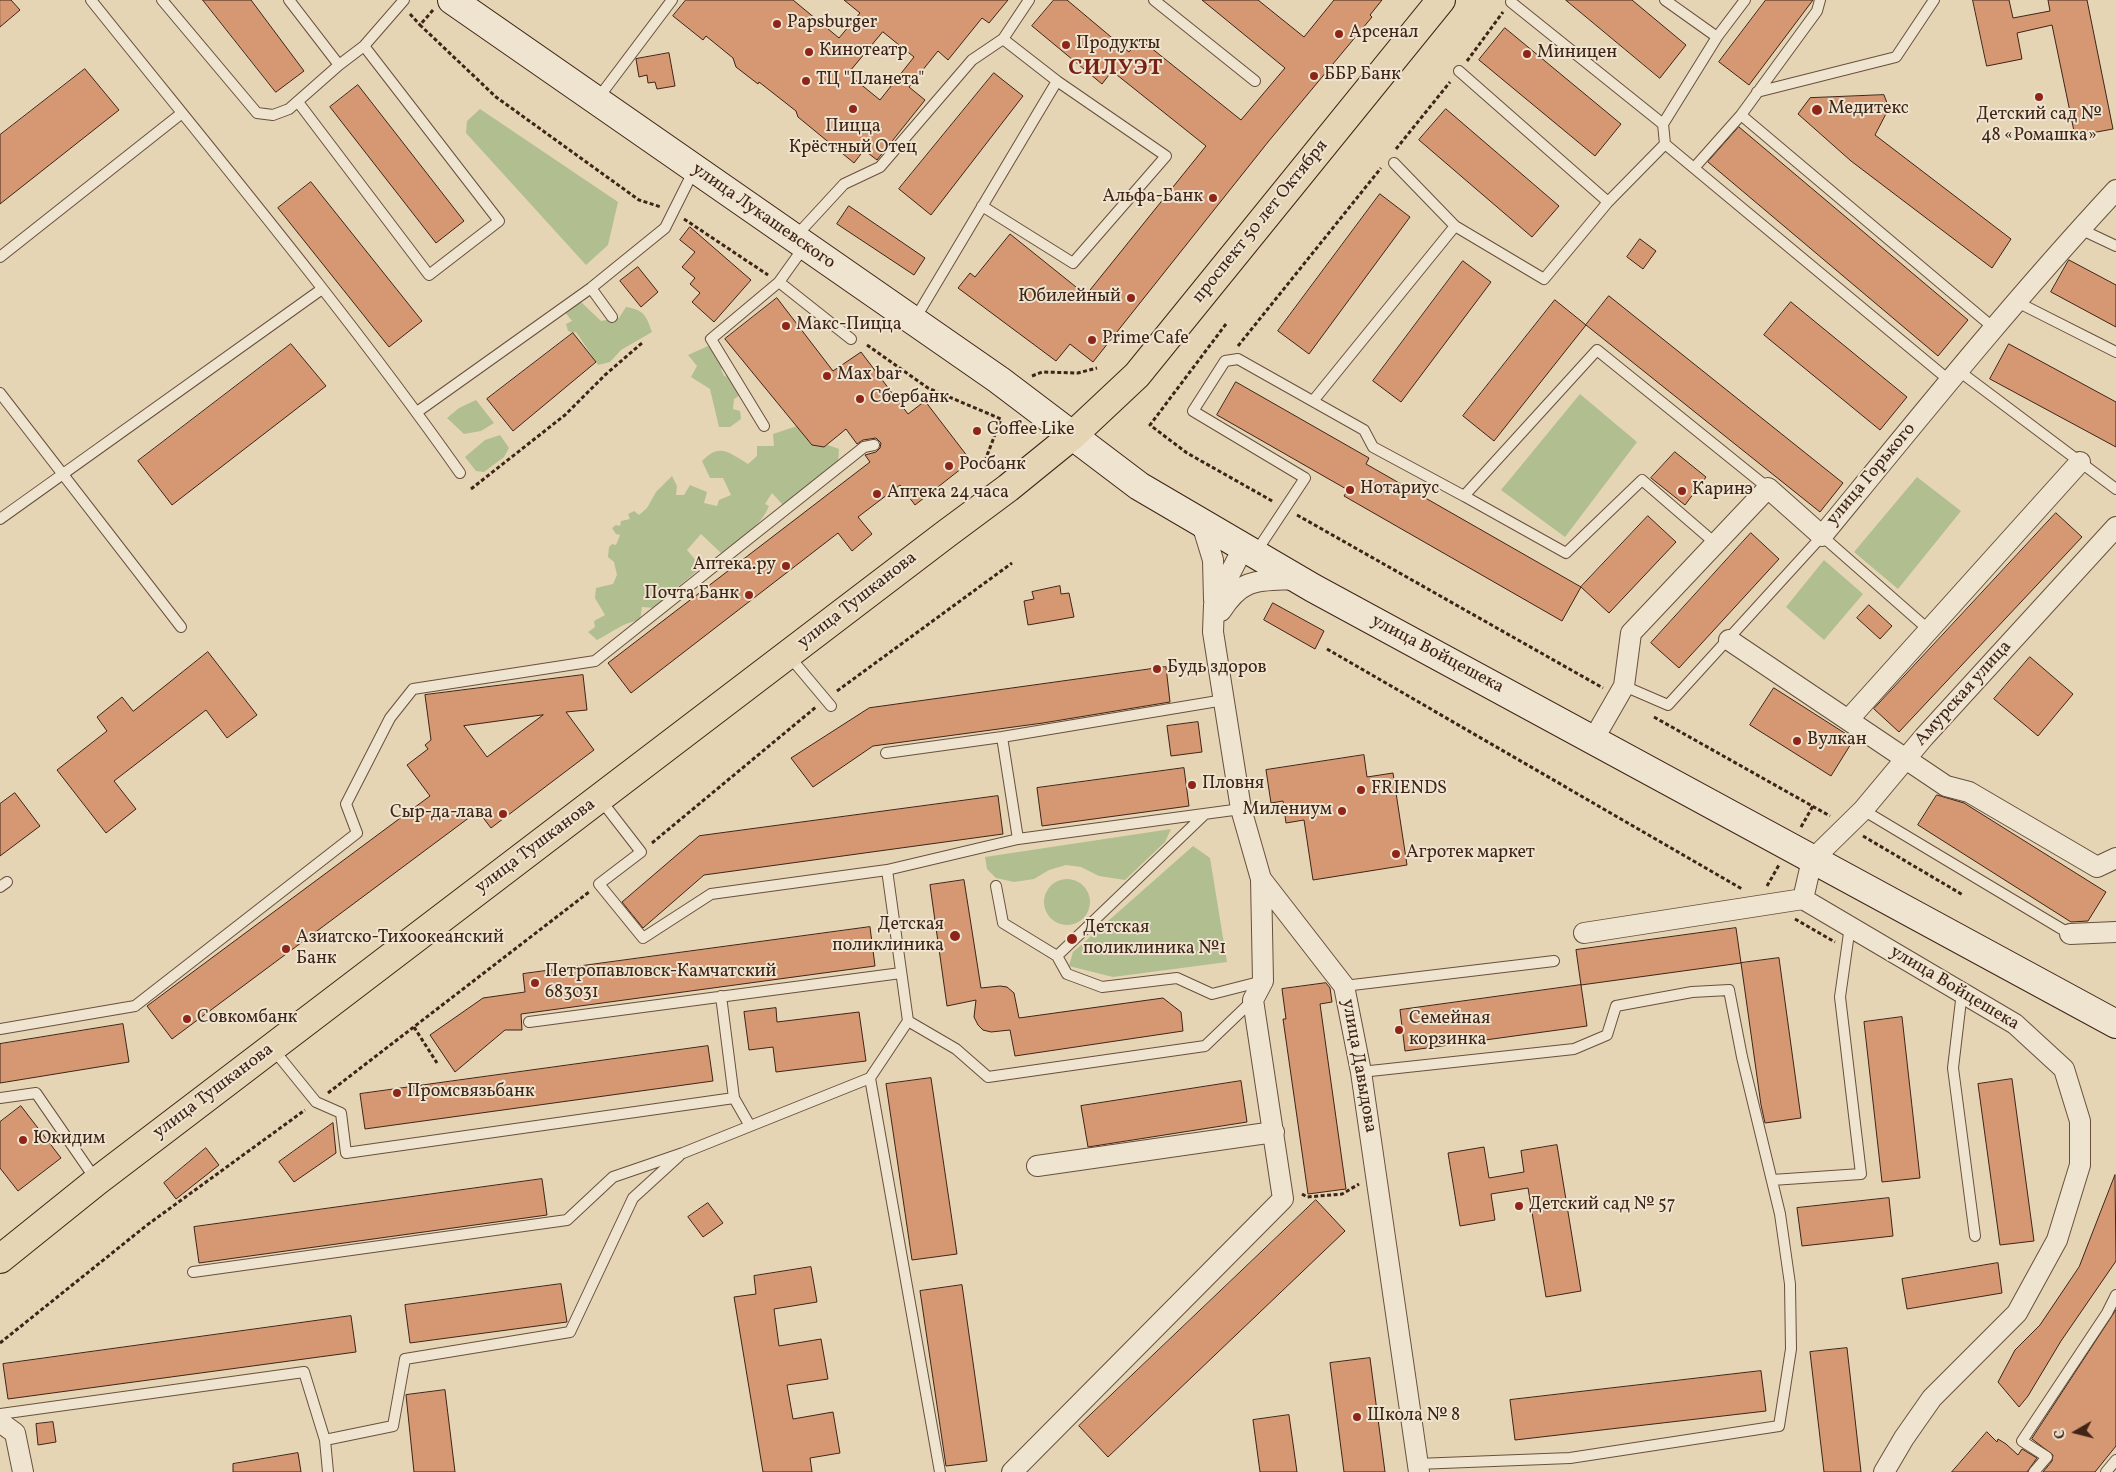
<!DOCTYPE html>
<meta charset="utf-8">
<style>
body{margin:0}
#map{position:relative;width:2116px;height:1472px;overflow:hidden;background:#e5d5b5;font-family:Vollkorn,serif}
canvas{display:block}
.north{position:absolute;left:2051px;top:1407px;width:50px;height:50px;-webkit-text-stroke:4px #eee4cf;paint-order:stroke;rotate:262deg;font-size:14px;font-weight:700;line-height:20px;text-align:center;color:#3f2417}
.north::after{content:'';display:block;margin:auto;width:18px;height:22px;background:#3f2417;clip-path:polygon(50% 0,100% 100%,50% 72%,0 100%)}
</style>
<div id="map">
<canvas width="2116" height="1472"></canvas>
<div class="north">С</div>
</div>
<script>
const g = document.querySelector('canvas').getContext('2d');
g.lineJoin = 'round';
function paint(path, color) {
  g.fillStyle = color;
  g.fill(path, 'evenodd');
}
function strokePath(path, color, width, dash) {
  g.strokeStyle = color;
  g.lineWidth = width;
  g.lineCap = dash ? 'butt' : 'round';
  g.setLineDash(dash || []);
  g.stroke(path);
}
function label(font, color, halo, rows, align = 'center') {
  g.font = font + ' Vollkorn,serif';
  g.lineWidth = 4;
  g.setLineDash([]);
  g.textBaseline = 'middle';
  g.strokeStyle = halo;
  g.fillStyle = color;
  for (const [text, x, y, turn = 0] of rows) {
    g.save();
    g.translate(x, y);
    g.rotate((+turn || 0) * Math.PI / 180);
    g.textAlign = isNaN(turn) ? turn : align;
    if (halo) g.strokeText(text, 0, 0);
    g.fillText(text, 0, 0);
    g.restore();
  }
}
paint(new Path2D(`
 M480,109L618,202L608,245L586,265L466,133L467,121Z
 M581,302L601,321L619,318L626,307C644,310 646,315 652,332L621,350L610,362L598,365L576,332L573,333L568,331L566,324L572,321L565,312L573,305Z
 M708,346L716,348L727,361L721,369L724,376L728,377L734,371L740,395L734,399L733,409L740,411L741,419L730,427H719L710,389L691,377L697,366L688,355Z
 M1580,394L1637,442L1565,537L1501,490Z
 M476,400L494,423L481,431L464,434L447,418L459,408Z
 M797,426L812,445L823,447L828,445L839,449L838,463L789,503L783,505L772,493L765,504L769,506C760,528 739,539 721,553L701,534L687,550L698,563L697,571L675,589L666,591L665,598L655,608L642,607L640,620C624,622 611,633 597,640L588,632L595,627L594,621L605,615L595,598L596,588L613,584L617,575L614,562L608,557L609,547L612,544L616,545L620,535L616,534L612,528L616,525L620,526L621,521L630,519L628,514L634,511L639,515L647,508L656,492L672,476L677,486L676,495H684L690,485L707,492L704,503L717,506L719,500L731,495L723,478H710L702,461C720,443 728,452 748,464L757,456V446H774L773,434Z
 M500,435L509,448L504,457L484,472L476,471L465,457L485,440Z
 M1917,477L1961,511L1898,589L1854,552Z
 M1824,560L1863,594L1824,640L1786,607Z
 M1171,829L1165,842L1125,880L1099,876L1081,867L1066,865L1049,870L1034,879L1014,882L996,878L987,869L985,857Z
 M1193,846L1210,858L1227,962L1113,977L1069,966L1073,952Z
 M1044 902a23 23 0 1 1 46 0a23 23 0 1 1-46 0Z`), '#b1be90');
const building = new Path2D(`
 M0,0H11L20,10L0,27Z
 M203,0H251L304,71L276,92Z
 M686,0H793L839,38L860,13L844,0H1008L989,23L982,18L948,60L938,51L909,87L925,100L877,160L864,150L854,163L798,117L796,111L759,82L758,84L736,67L733,58L706,36L703,40L673,16ZM883,32L914,57L880,100L848,74Z
 M1054,0H1067L1129,52L1140,39L1241,120L1285,68L1202,0H1258L1304,37L1334,0H1382L1370,15L1372,17L1268,142L1093,362L1070,344L1056,361L958,288L970,273L975,277L1010,234L1086,295L1206,146L1112,71L1102,84L1032,26Z
 M1566,0H1632L1686,45L1660,78Z
 M1766,0H1813L1749,85L1719,62Z
 M1973,0H2009L2013,18L2050,11L2048,0H2087L2113,129L2075,136L2052,25L2017,33L2022,59L1987,66Z
 M1505,28L1621,124L1595,156L1479,60Z
 M669,53L675,86L657,89L655,82L648,83L647,75L639,77L636,59Z
 M85,69L119,110L0,204V135Z
 M994,73L1023,96L931,215L899,189Z
 M358,85L464,221L436,243L330,107Z
 M1884,95L1889,108L1875,135L2011,239L1992,268L1851,161L1798,114L1810,98Z
 M1446,109L1559,206L1532,237L1419,140Z
 M1739,127L1968,320L1938,356L1708,162Z
 M311,182L422,321L389,347L278,208Z
 M1380,194L1410,217L1309,354L1278,331Z
 M849,206L925,258L914,275L837,224Z
 M690,227L751,280L714,322L692,302L700,293L690,284L695,278L682,267L695,252L680,240Z
 M1640,239L1656,251L1643,269L1627,257Z
 M2069,260L2116,285V327L2051,292Z
 M1463,261L1491,282L1401,402L1373,381Z
 M638,267L658,292L641,307L620,281Z
 M1609,296L1843,483L1820,512L1586,325Z
 M777,298L833,371L861,352L908,414L925,401L971,461L915,505L900,485L858,517L872,534L852,551L838,533L631,693L608,663L870,462L865,455L876,452L880,448L881,443L876,438L863,440L857,444L846,429L824,447L812,445L725,339Z
 M1555,300L1586,325L1494,441L1463,416Z
 M1791,302L1907,397L1880,430L1764,335Z
 M573,333L596,362L513,431L487,399Z
 M291,344L326,386L172,505L138,461Z
 M2009,344L2116,402V447L1990,379Z
 M1236,382L1369,458L1366,464L1581,587L1562,621L1344,496L1348,490L1217,415Z
 M1675,452L1706,477L1685,505L1651,478Z
 M2056,513L2082,537L1899,732L1874,709Z
 M1648,516L1676,542L1609,613L1581,587Z
 M1751,533L1779,559L1679,668L1651,643Z
 M1060,586L1061,594L1069,593L1074,617L1028,625L1024,601L1034,599L1032,592Z
 M1273,603L1324,631L1315,649L1264,620Z
 M1869,605L1892,626L1880,639L1857,618Z
 M208,652L257,715L227,738L206,710L114,781L136,809L106,833L57,770L107,731L97,717L122,697L133,711Z
 M2030,657L2073,694L2038,736L1994,699Z
 M1166,667L1170,702L1043,723L873,746L813,787L791,758L869,708Z
 M583,675L587,710L566,712L594,750L491,828L478,811L172,1039L147,1006L430,796L407,765L428,749L425,745L431,740L425,695ZM543,715L487,757L464,726Z
 M1774,688L1854,739L1831,776L1750,725Z
 M1198,722L1202,752L1171,756L1167,726Z
 M1364,755L1367,777L1393,773L1407,865L1313,880L1304,820L1286,823L1283,801L1271,803L1266,770Z
 M1184,768L1189,806L1042,826L1037,788Z
 M15,793L40,826L0,856V804Z
 M1937,795L1964,803L2106,892L2088,921L2071,922L1918,825Z
 M998,796L1003,834L704,875L643,928L622,902L699,836Z
 M964,880L981,988L1000,986L1007,987L1014,993L1019,1018L1163,998L1181,1012L1183,1031L1015,1056L1010,1030L991,1032L983,1030L978,1025L974,1017L976,1000L947,1006L930,885Z
 M870,927L875,966L521,1014L522,1030H505L455,1072L430,1035L483,998L525,992L523,974Z
 M1736,928L1741,963L1581,985L1576,950Z
 M1779,958L1801,1118L1765,1123L1761,1105L1741,963Z
 M1326,983L1330,988L1332,1002L1320,1004L1346,1189L1308,1194L1283,1019H1286L1282,989Z
 M1581,985L1587,1026L1405,1051L1400,1010Z
 M776,1008L777,1022L859,1012L866,1061L776,1072L773,1047L749,1050L744,1012Z
 M1902,1017L1920,1178L1882,1182L1864,1022Z
 M123,1024L129,1062L0,1083V1044Z
 M708,1046L713,1081L365,1129L360,1094Z
 M931,1078L957,1254L912,1260L886,1084Z
 M2012,1079L2034,1241L2000,1245L1978,1084Z
 M1241,1081L1247,1122L1088,1147L1081,1106Z
 M21,1106L61,1158L18,1191L0,1168V1122Z
 M333,1123L336,1153L294,1182L279,1162Z
 M1557,1145L1581,1291L1546,1297L1528,1188L1491,1194L1495,1220L1460,1226L1448,1153L1484,1147L1489,1178L1524,1172L1521,1151Z
 M206,1148L219,1165L176,1199L164,1183Z
 M2115,1175L2116,1261L2061,1341L2028,1396L2019,1407L1998,1382L2015,1350L2040,1325L2079,1267Z
 M542,1179L547,1215L199,1263L194,1227Z
 M1889,1198L1893,1236L1802,1246L1797,1208Z
 M1316,1200L1345,1231L1108,1457L1079,1426Z
 M708,1203L723,1223L703,1237L688,1217Z
 M1998,1263L2002,1293L1907,1309L1902,1279Z
 M811,1267L817,1302L774,1309L779,1346L821,1339L828,1379L787,1385L793,1419L833,1412L840,1453L810,1458L812,1472H763L734,1297L756,1294L754,1276Z
 M561,1284L567,1322L410,1343L405,1305Z
 M962,1285L987,1461L946,1466L920,1291Z
 M2116,1310V1446L2095,1472H2043L2052,1461L2053,1455L2032,1439Z
 M351,1316L356,1352L8,1399L3,1364Z
 M1847,1348L1861,1472H1824L1810,1352Z
 M1370,1358L1385,1472H1344L1330,1363Z
 M1761,1371L1766,1411L1515,1440L1510,1400Z
 M445,1390L455,1472H414L406,1395Z
 M1289,1415L1297,1472H1260L1253,1420Z
 M53,1422L56,1442L38,1445L36,1424Z
 M1987,1432L1997,1442L1998,1439L2006,1444L2018,1455L2022,1449L2037,1458L2027,1472H1952Z
 M298,1453L301,1472H233V1464Z`);
paint(building, '#d69873');
strokePath(building, '#3f2417', 1);
const service = new Path2D(`
 M91,0C216,156 345,310 460,473
 M162,0L257,113L273,115L289,109L339,65L364,46L404,0
 M289,0L339,65
 M1154,0L1255,81
 M1511,2L1663,124L1717,37L1665,0
 M1717,37L1745,0
 M1459,71L1608,202
 M1757,92L1896,57L1934,0
 M596,101L672,0
 M298,102L429,275L499,221L364,46
 M1741,115L1995,329
 M1665,144L1950,381
 M1394,163L1455,226
 M1694,168L1741,115L1817,11L1820,0
 M982,206L1073,263L1166,156L1057,81
 M2080,229L2116,246
 M796,236L844,184L880,167L972,60L1003,39L1029,0
 M0,257L182,113
 M779,282L851,339
 M591,288L612,317
 M2017,302L2116,352
 M915,319L1057,81L1003,39
 M1959,371L2116,489
 M0,393L181,627
 M1313,401L1455,226L1544,279L1608,202L1665,144L1663,124
 M417,412L591,288L665,228L694,170
 M764,426L711,339L779,282L804,247
 M0,519L322,289
 M1715,543L1642,480L1566,553L1464,496L1597,350L1768,488
 M1256,552L1305,478L1193,411L1225,361L1238,359L1364,430L1373,447L1464,496
 M789,656L831,706
 M1624,686L1668,705L1822,536L1929,630
 M1002,737L1018,839
 M886,753L1002,737L1224,700
 M600,799L641,852L599,884L643,938L711,894L887,870L1018,839L1241,809
 M1863,810L2070,934
 M1204,815L1057,956L1067,974L1102,987L1177,978L1212,994L1263,981
 M996,886L1003,923L1057,956
 M0,887L7,882
 M1344,986L1554,961
 M1962,992L1953,1068L1975,1236
 M721,996L734,1098
 M908,1021L956,1049L988,1077L1205,1046L1253,1000
 M529,1022L901,973
 M0,1029L135,1006L357,833L346,804L390,718L413,689L595,661L864,447L874,445
 M273,1049L316,1102L341,1113L346,1153L734,1098L750,1126
 M1361,1072L1574,1049L1607,1035L1616,1006L1692,992L1729,990L1742,1057L1780,1214L1790,1284L1791,1349L1779,1426L1570,1458L1417,1464
 M870,1078L940,1472
 M0,1098L36,1093L96,1180
 M1772,1180L1861,1174L1840,997L1850,926
 M193,1272L567,1220L613,1177L683,1153L870,1078L908,1021L887,870
 M0,1414L304,1372L325,1440L328,1472
 M325,1440L393,1426L405,1359L570,1332L633,1198L679,1156
 M2034,1472L2047,1457L2022,1441L2107,1313L2116,1295
 M2106,1472L2116,1460`);
const minor = new Path2D(`
 M1202,524L1213,560L1214,600
 M1243,548L1214,605L1213,632L1241,809L1261,879L1344,986L1361,1072L1419,1472
 M1221,611C1243,576 1260,581 1297,579
 M1729,640L1946,786L1969,792L2097,867L2116,858
 M1848,720L2080,462
 M1593,740L1624,686L1631,633L1768,488L1822,536C1918,419 2013,301 2116,190
 M1584,933L1803,899
 M2070,934L2116,932
 M1037,1166L1274,1132
 M0,1422L15,1433L23,1472
 M1012,1472L1283,1199L1253,1000L1263,981L1261,879
 M1884,1472L1904,1438L1932,1398L2017,1313L2057,1240L2080,1165V1121L2064,1069L2015,1024L1803,899L1812,860L1863,810L1924,737L2116,527`);
const secondary = new Path2D(`
 M452,0L999,380L1139,486L1313,588L2116,1024`);
const primary = new Path2D(`
 M0,1259L97,1181L946,534L1008,488L1072,436L1137,375L1441,0`);
strokePath(service, '#68503e', 12);
strokePath(minor, '#68503e', 22);
strokePath(secondary, '#3f2417', 30);
strokePath(primary, '#3f2417', 30);
strokePath(new Path2D(`
 M433,10L420,25L496,97L639,200L661,207
 M410,14L420,25
 M1467,61L1503,12
 M1396,149L1450,82
 M684,219L768,275
 M1226,324L1150,425L1187,453L1274,502
 M867,345L928,388L1001,419L986,458
 M1238,346L1381,168
 M1032,376L1042,372L1078,373L1097,368
 M471,489L565,415L605,375L642,343
 M1297,515L1603,688
 M1327,649L1742,889
 M837,691L1012,563
 M1654,717L1830,816
 M1801,827L1813,806
 M1863,836L1963,895
 M652,843L816,707
 M1767,886L1779,865
 M1795,919L1835,942
 M414,1027L437,1063
 M328,1093L589,892
 M1302,1194L1307,1197L1342,1194L1359,1184
 M0,1343L147,1225L305,1110`), '#3f2417', 3, [4, 2.5]);
strokePath(service, '#eee4cf', 10);
strokePath(minor, '#eee4cf', 20);
strokePath(secondary, '#eee4cf', 28);
strokePath(primary, '#e5d5b5', 28);
for (const [x, y, r, color] of [
 [777,24,5,"#8f2418"],
 [1339,34,5,"#8f2418"],
 [1066,45,5,"#8f2418"],
 [809,52,5,"#8f2418"],
 [1527,54,5,"#8f2418"],
 [1314,76,5,"#8f2418"],
 [806,81,5,"#8f2418"],
 [2039,97,5,"#8f2418"],
 [853,109,5,"#8f2418"],
 [1817,110,6,"#8f2418"],
 [1213,198,5,"#8f2418"],
 [1131,298,5,"#8f2418"],
 [786,326,5,"#8f2418"],
 [1092,340,5,"#8f2418"],
 [827,376,5,"#8f2418"],
 [860,399,5,"#8f2418"],
 [977,431,5,"#8f2418"],
 [949,466,5,"#8f2418"],
 [1350,490,5,"#8f2418"],
 [1682,491,5,"#8f2418"],
 [877,494,5,"#8f2418"],
 [786,566,5,"#8f2418"],
 [749,595,5,"#8f2418"],
 [1157,669,5,"#8f2418"],
 [1797,741,5,"#8f2418"],
 [1192,785,5,"#8f2418"],
 [1361,790,5,"#8f2418"],
 [1342,811,5,"#8f2418"],
 [503,814,5,"#8f2418"],
 [1396,854,5,"#8f2418"],
 [955,936,6,"#8f2418"],
 [1072,939,6,"#8f2418"],
 [286,949,5,"#8f2418"],
 [535,983,5,"#8f2418"],
 [187,1019,5,"#8f2418"],
 [1399,1030,5,"#8f2418"],
 [397,1093,5,"#8f2418"],
 [23,1140,5,"#8f2418"],
 [1519,1206,5,"#8f2418"],
 [1357,1417,5,"#8f2418"]
]) {
  const dot = new Path2D();
  dot.arc(x, y, r, 0, 2 * Math.PI);
  g.fillStyle = color;
  g.fill(dot);
  strokePath(dot, '#eee4cf', 2);
}
label('18px', '#3f2417', '#eee4cf', [
 ["Papsburger",787,24],
 ["Арсенал",1349,34],
 ["Продукты",1076,45],
 ["Кинотеатр",819,52],
 ["Миницен",1537,54],
 ["ББР Банк",1324,76],
 ["ТЦ \"Планета\"",816,81],
 ["Медитекс",1828,110],
 ["Детский сад №",2039,116,"center"],
 ["48 «Ромашка»",2039,137,"center"],
 ["Пицца",853,128,"center"],
 ["Крёстный Отец",853,149,"center"],
 ["Альфа-Банк",1203,198,"right"],
 ["Юбилейный",1121,298,"right"],
 ["Макс-Пицца",796,326],
 ["Prime Cafe",1102,340],
 ["Max bar",837,376],
 ["Сбербанк",870,399],
 ["Coffee Like",987,431],
 ["Росбанк",959,466],
 ["Нотариус",1360,490],
 ["Каринэ",1692,491],
 ["Аптека 24 часа",887,494],
 ["Аптека.ру",776,566,"right"],
 ["Почта Банк",739,595,"right"],
 ["Будь здоров",1167,669],
 ["Вулкан",1807,741],
 ["Пловня",1202,785],
 ["FRIENDS",1371,790],
 ["Милениум",1332,811,"right"],
 ["Сыр-да-лава",493,814,"right"],
 ["Агротек маркет",1406,854],
 ["Детская",944,926,"right"],
 ["поликлиника",944,947,"right"],
 ["Детская",1083,929],
 ["поликлиника №1",1083,950],
 ["Азиатско-Тихоокеанский",296,939],
 ["Банк",296,960],
 ["Петропавловск-Камчатский",545,973],
 ["683031",545,994],
 ["Совкомбанк",197,1019],
 ["Семейная",1409,1020],
 ["корзинка",1409,1041],
 ["Промсвязьбанк",407,1093],
 ["Юкидим",33,1140],
 ["Детский сад № 57",1529,1206],
 ["Школа № 8",1367,1417]
], 'left');
label('18px', '#3f2417', '#eee4cf', [
 ["улица Лукашевского",763,217,35],
 ["проспект 50 лет Октября",1261,222,-51],
 ["улица Горького",1872,475,-50],
 ["улица Тушканова",858,601,-38],
 ["улица Войцешека",1437,655,28],
 ["Амурская улица",1964,694,-48],
 ["улица Тушканова",536,847,-37],
 ["улица Войцешека",1954,989,31],
 ["улица Давыдова",1358,1066,80],
 ["улица Тушканова",214,1092,-37]
]);
g.letterSpacing = '1px';
label('bold 22px', '#7a1f14', '#eee4cf', [
 ["СИЛУЭТ",1116,70]
]);
g.letterSpacing = '0px';
</script>
